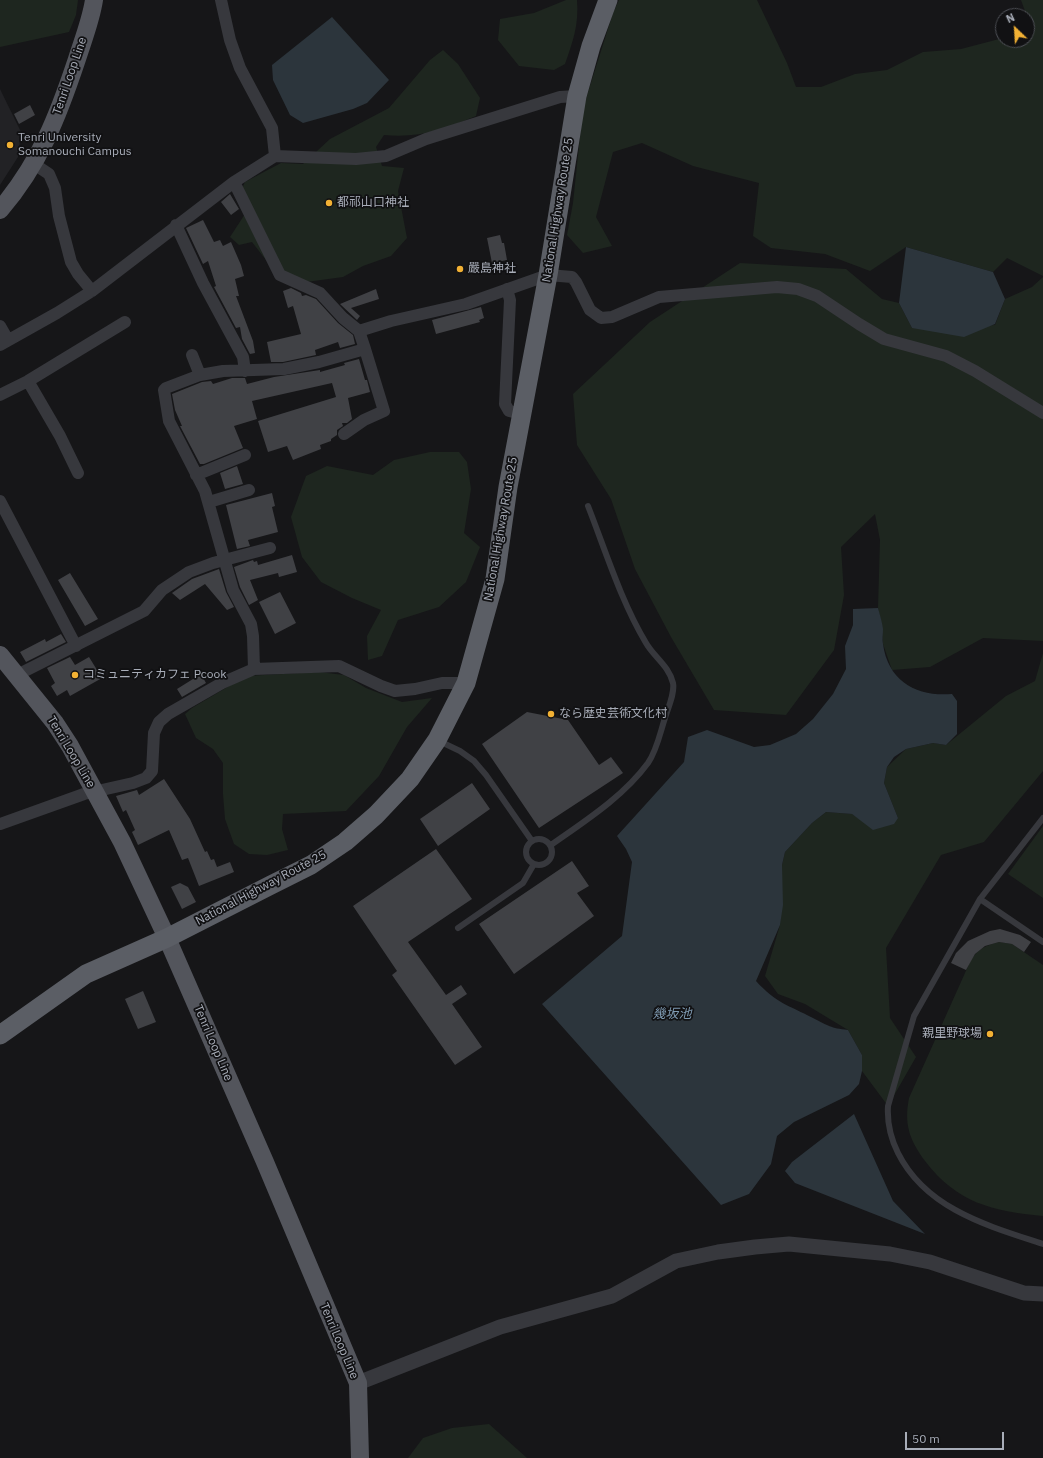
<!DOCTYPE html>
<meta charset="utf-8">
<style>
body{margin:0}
#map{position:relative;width:1043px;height:1458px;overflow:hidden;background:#161618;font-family:"IBM Plex Sans",sans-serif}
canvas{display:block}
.north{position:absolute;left:995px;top:8px;width:40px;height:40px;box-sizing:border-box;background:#111113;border:1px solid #4d4f55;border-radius:50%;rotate:335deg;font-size:11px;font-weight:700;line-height:16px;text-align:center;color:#a8adb8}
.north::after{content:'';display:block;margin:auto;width:14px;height:18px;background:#f2b134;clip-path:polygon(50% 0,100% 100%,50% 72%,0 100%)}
.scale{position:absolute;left:905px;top:1432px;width:99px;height:18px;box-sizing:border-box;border:2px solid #a8adb8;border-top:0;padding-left:5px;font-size:12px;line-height:14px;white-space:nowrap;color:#a8adb8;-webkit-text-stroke:3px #111113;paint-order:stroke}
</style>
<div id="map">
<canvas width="1043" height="1458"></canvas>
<div class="north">N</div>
<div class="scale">50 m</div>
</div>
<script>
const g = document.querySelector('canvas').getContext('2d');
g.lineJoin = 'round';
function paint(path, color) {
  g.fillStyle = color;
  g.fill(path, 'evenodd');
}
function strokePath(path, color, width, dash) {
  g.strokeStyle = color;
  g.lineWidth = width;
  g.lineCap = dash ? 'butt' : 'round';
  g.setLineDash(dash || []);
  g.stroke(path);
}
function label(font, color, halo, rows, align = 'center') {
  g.font = font + ' "IBM Plex Sans","Noto Sans JP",sans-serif';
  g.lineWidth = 3.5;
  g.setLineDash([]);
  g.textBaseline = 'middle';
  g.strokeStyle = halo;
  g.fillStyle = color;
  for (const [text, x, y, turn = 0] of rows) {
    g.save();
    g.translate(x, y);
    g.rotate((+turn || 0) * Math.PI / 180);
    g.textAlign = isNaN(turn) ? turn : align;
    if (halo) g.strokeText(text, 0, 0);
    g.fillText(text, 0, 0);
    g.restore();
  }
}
paint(new Path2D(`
 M0,89L21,132L18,157L0,185Z`), '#222225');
paint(new Path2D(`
 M0,0H78L76,15L69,32L0,47Z
 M566,0H577C579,25 573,41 565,64L554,70L519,66L498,40L500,19L534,13Z
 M619,0H757L787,63L796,87H821L855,74L887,70L923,52L961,49L1003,38V40H1027V16H1022L1025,11L1021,0H1043V276L1007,258L993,272L906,247L870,271L825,254L771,248L753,236L759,183L693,166L642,143L613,152L596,217L612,246L583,253L567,235L573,203L583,108L613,13Z
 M443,50L458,64L480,98L476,116C442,130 421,138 384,135L376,147L382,166L404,168L398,191L407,238L391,256L363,266L343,277L299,283L273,269L252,242L239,245L230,237L245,214L237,199L245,182L281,163L303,164L330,139L389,108L430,60Z
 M740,263L846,269L882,299L899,303L912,328L995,325L1005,299L1032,287L1043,277V641L983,638L930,667L892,670L883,644L881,622L878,608L880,540L875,514L841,547L844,595L834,650L786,715L714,710L671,637L635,569L611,499L577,445L573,394L650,322Z
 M430,452H459L467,462L471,489L464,533L480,547L466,582L439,607L398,620L382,656L368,660L367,636L381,610L352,598L321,582L302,557L291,517L306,476L327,466L373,475L394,460Z
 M1043,653V771L984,842L941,855L886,948L890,1018L916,1057L888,1106L862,1071V1055L848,1030L805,1004L778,994L765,976L780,925L782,865L785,852L812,823L826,812L852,814L860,819L898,818L884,783L887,767L906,749L933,743L946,745L1006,696L1035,681Z
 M319,672L344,675L366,688L402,702L432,698L407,727L379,776L346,811L283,814L282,829L288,850L267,855L249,854L234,844L225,819L223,794V763L213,749L196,738L185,714L192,708L246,676Z
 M1043,826V898L1008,874Z
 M999,942L1012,944L1043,965V1216C992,1211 957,1203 925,1161C909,1139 904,1124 909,1098L969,964C976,950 984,946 999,942Z
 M489,1424L527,1458H408L423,1438L452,1428Z`), '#1e261f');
paint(new Path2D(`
 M332,17L389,80L367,103L353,109L303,123L290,115L273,80L272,65Z
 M906,247L993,272L1005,299L995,324L964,337L912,328L899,303Z
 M878,608C880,615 882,622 883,629C883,634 882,639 883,644C888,682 918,697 952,694L957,701V734L946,745L933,743L906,749L894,757L887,767L884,783L898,818L894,824L873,830L852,814L826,812L812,823L785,852L782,865L783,905L780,925L756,981C776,1003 788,1005 813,1018C829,1026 830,1028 848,1030L862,1055V1071L859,1084L849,1095L794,1122L777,1136L771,1164L749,1194L721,1205L542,1004L622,936L632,862L626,849L617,836L684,762L688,737L707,730L754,747L770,745L796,734L813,719L833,694L846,669L845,646L853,625V609Z
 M854,1114L893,1201L925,1234L795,1183L785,1171L792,1162Z`), '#2c353c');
paint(new Path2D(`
 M30,105L35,115L19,124L14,114Z
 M230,194L239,209L231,215L221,202Z
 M203,220L214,242L220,240L223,246L231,242L241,265L244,276L235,279L239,296H236L253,341L255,353L250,354L242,339L240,327L236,328L214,287L216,286L208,261L203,264L186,228Z
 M500,235L502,243H504L507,260L492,263L487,238Z
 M291,288L301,293L302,296L306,295L316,299L338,323L353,335L355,344L340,348L338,342L315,350L316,355L283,362H271L267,342L301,334L293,306L288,308L283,291Z
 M376,289L379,299L351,308L360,316L357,320L340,304Z
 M481,307L484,318L479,320L480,322L436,334L432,320Z
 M359,359L365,380H367L370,392L348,398L352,419L347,423H342L343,426L337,430V435L331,439V441L320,445L321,449L293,460L287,446L268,452L258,421L336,397L332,383L252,401L257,419L234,426L243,448L204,464H200L180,426H182L175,410L172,394L202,382L211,381L213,384L232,378H245L247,384L274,377L320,370V372L345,365L344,363Z
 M237,466L243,484L225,489L220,473Z
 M272,493L275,506L272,507L278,532L248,540L250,546L237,549L226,505Z
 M292,555L297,572L279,577L278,573L250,580L258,600L249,605L240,587L234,567L253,560L254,562L257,561L258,565Z
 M219,569L226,592L234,607L227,610L205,584L180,600L172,593L192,579Z
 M70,573L98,619L85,626L58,580Z
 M280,592L296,623L275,634L259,602Z
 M61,634L66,642L26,662L20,652L45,639L46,642Z
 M70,657L75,665L89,657L102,678L70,696L67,690L57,696L51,686L55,683L47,668Z
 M201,674L206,683L182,697L177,689Z
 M527,712L568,720L599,765L611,757L623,773L539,828L482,744Z
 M164,779L190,819L205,852L207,851L211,860L214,859L217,867L230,862L234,872L199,886L188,858L182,860L169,830L138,845L132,832L135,830L126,810L123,812L116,796L137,790L139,795Z
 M472,783L490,809L438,846L420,819Z
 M436,849L472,899L408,942L446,995L461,985L467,994L452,1004L482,1047L455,1065L392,975L397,971L353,906Z
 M572,861L589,886L577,893L594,916L514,974L479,924Z
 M180,883L188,887L196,902L182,909L171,887Z
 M1000,929L1020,935L1031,942L1024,952L1012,944L999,942L985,946L975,954L966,970L951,963L956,953L968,941L990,931Z
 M143,991L156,1022L138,1029L125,999Z`), '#404145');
strokePath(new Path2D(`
 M439,741L460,751L474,761L486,775L532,841
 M1043,818L980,899L914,1016L888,1106C887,1122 891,1139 898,1153C926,1209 988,1226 1043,1244
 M526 852a13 13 0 1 1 26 0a13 13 0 1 1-26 0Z
 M551,845C585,821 623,797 648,763C657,750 660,733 665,718C668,708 675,693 673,683C669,666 654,657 646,643C621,601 606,552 588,506
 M980,899L1043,942
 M458,928L523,883L534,864`), '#37383d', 6);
strokePath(new Path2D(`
 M221,0L230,40L240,68L272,128L275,156
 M34,164L49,174L55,188L59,216L71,262L78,274L92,291
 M234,182L280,275L320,293L343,318L359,331L365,349L319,362L284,369L223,371L200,375L166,388L164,390L169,421L205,491L233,590L251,624L253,636L254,669
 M176,225L203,283L243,357L245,371
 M507,289L510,300L505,404L509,411L522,414
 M0,326L8,340
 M359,331L391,321L466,304L548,275L572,277L576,282L590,310L601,318L612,317L659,297L777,287L798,289L817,296L859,324L884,339L946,356L975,371L1043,413
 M0,345L57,313L92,291L234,182L275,156L356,159L386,156L426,139L560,97L577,96
 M192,355L200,375
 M28,381L60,436L78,473
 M0,395L28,381L125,322
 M344,434L364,420L384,411L365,349
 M196,475L245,455
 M0,501L76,646
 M209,502L249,490
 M17,675L144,611L162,590L189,572L213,563L270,548
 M0,824L84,794L133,783L146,778L152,771L154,733L159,722L168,714L222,683L254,669L339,666L381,686L395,691L415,689L442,683H466`), '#37383d', 12);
strokePath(new Path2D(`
 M358,1383L500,1327L612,1296L676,1261L718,1252L755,1247L789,1244L890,1254L930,1262L1024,1293L1043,1294`), '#37383d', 15);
strokePath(new Path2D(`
 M0,210C40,163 58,116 77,59C83,40 91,20 94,0
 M0,655L55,723L70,746L122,842L167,938L265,1162L358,1383L360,1458`), '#53555c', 18);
strokePath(new Path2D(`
 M0,1035L86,974L167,938L271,885L311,865L345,842L376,815L410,779L437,740L466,683L495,579L508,487L548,275L577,96L591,46L608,0`), '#5b5e65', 19);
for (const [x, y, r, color] of [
 [10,145,4,"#f2b134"],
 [329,203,4,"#f2b134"],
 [460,269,4,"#f2b134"],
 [75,675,4,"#f2b134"],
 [551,714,4,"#f2b134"],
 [990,1034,4,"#f2b134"]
]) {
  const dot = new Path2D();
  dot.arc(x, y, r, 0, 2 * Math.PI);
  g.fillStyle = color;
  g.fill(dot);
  strokePath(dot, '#111113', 1.5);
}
label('12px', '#a8adb8', '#111113', [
 ["Tenri Loop Line",70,76,-71],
 ["National Highway Route 25",558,210,-81],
 ["National Highway Route 25",501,529,-80],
 ["Tenri Loop Line",71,752,59],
 ["National Highway Route 25",261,888,-28],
 ["Tenri Loop Line",213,1043,67],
 ["Tenri Loop Line",339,1341,67]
]);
label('12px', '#a8adb8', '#111113', [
 ["Tenri University",18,138],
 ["Somanouchi Campus",18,152],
 ["都祁山口神社",337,203],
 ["嚴島神社",468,269],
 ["コミュニティカフェ Pcook",83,675],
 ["なら歴史芸術文化村",559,714],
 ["親里野球場",982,1034,"right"]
], 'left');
label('italic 13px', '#7f9bb3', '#111113', [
 ["幾坂池",672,1014]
]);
</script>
